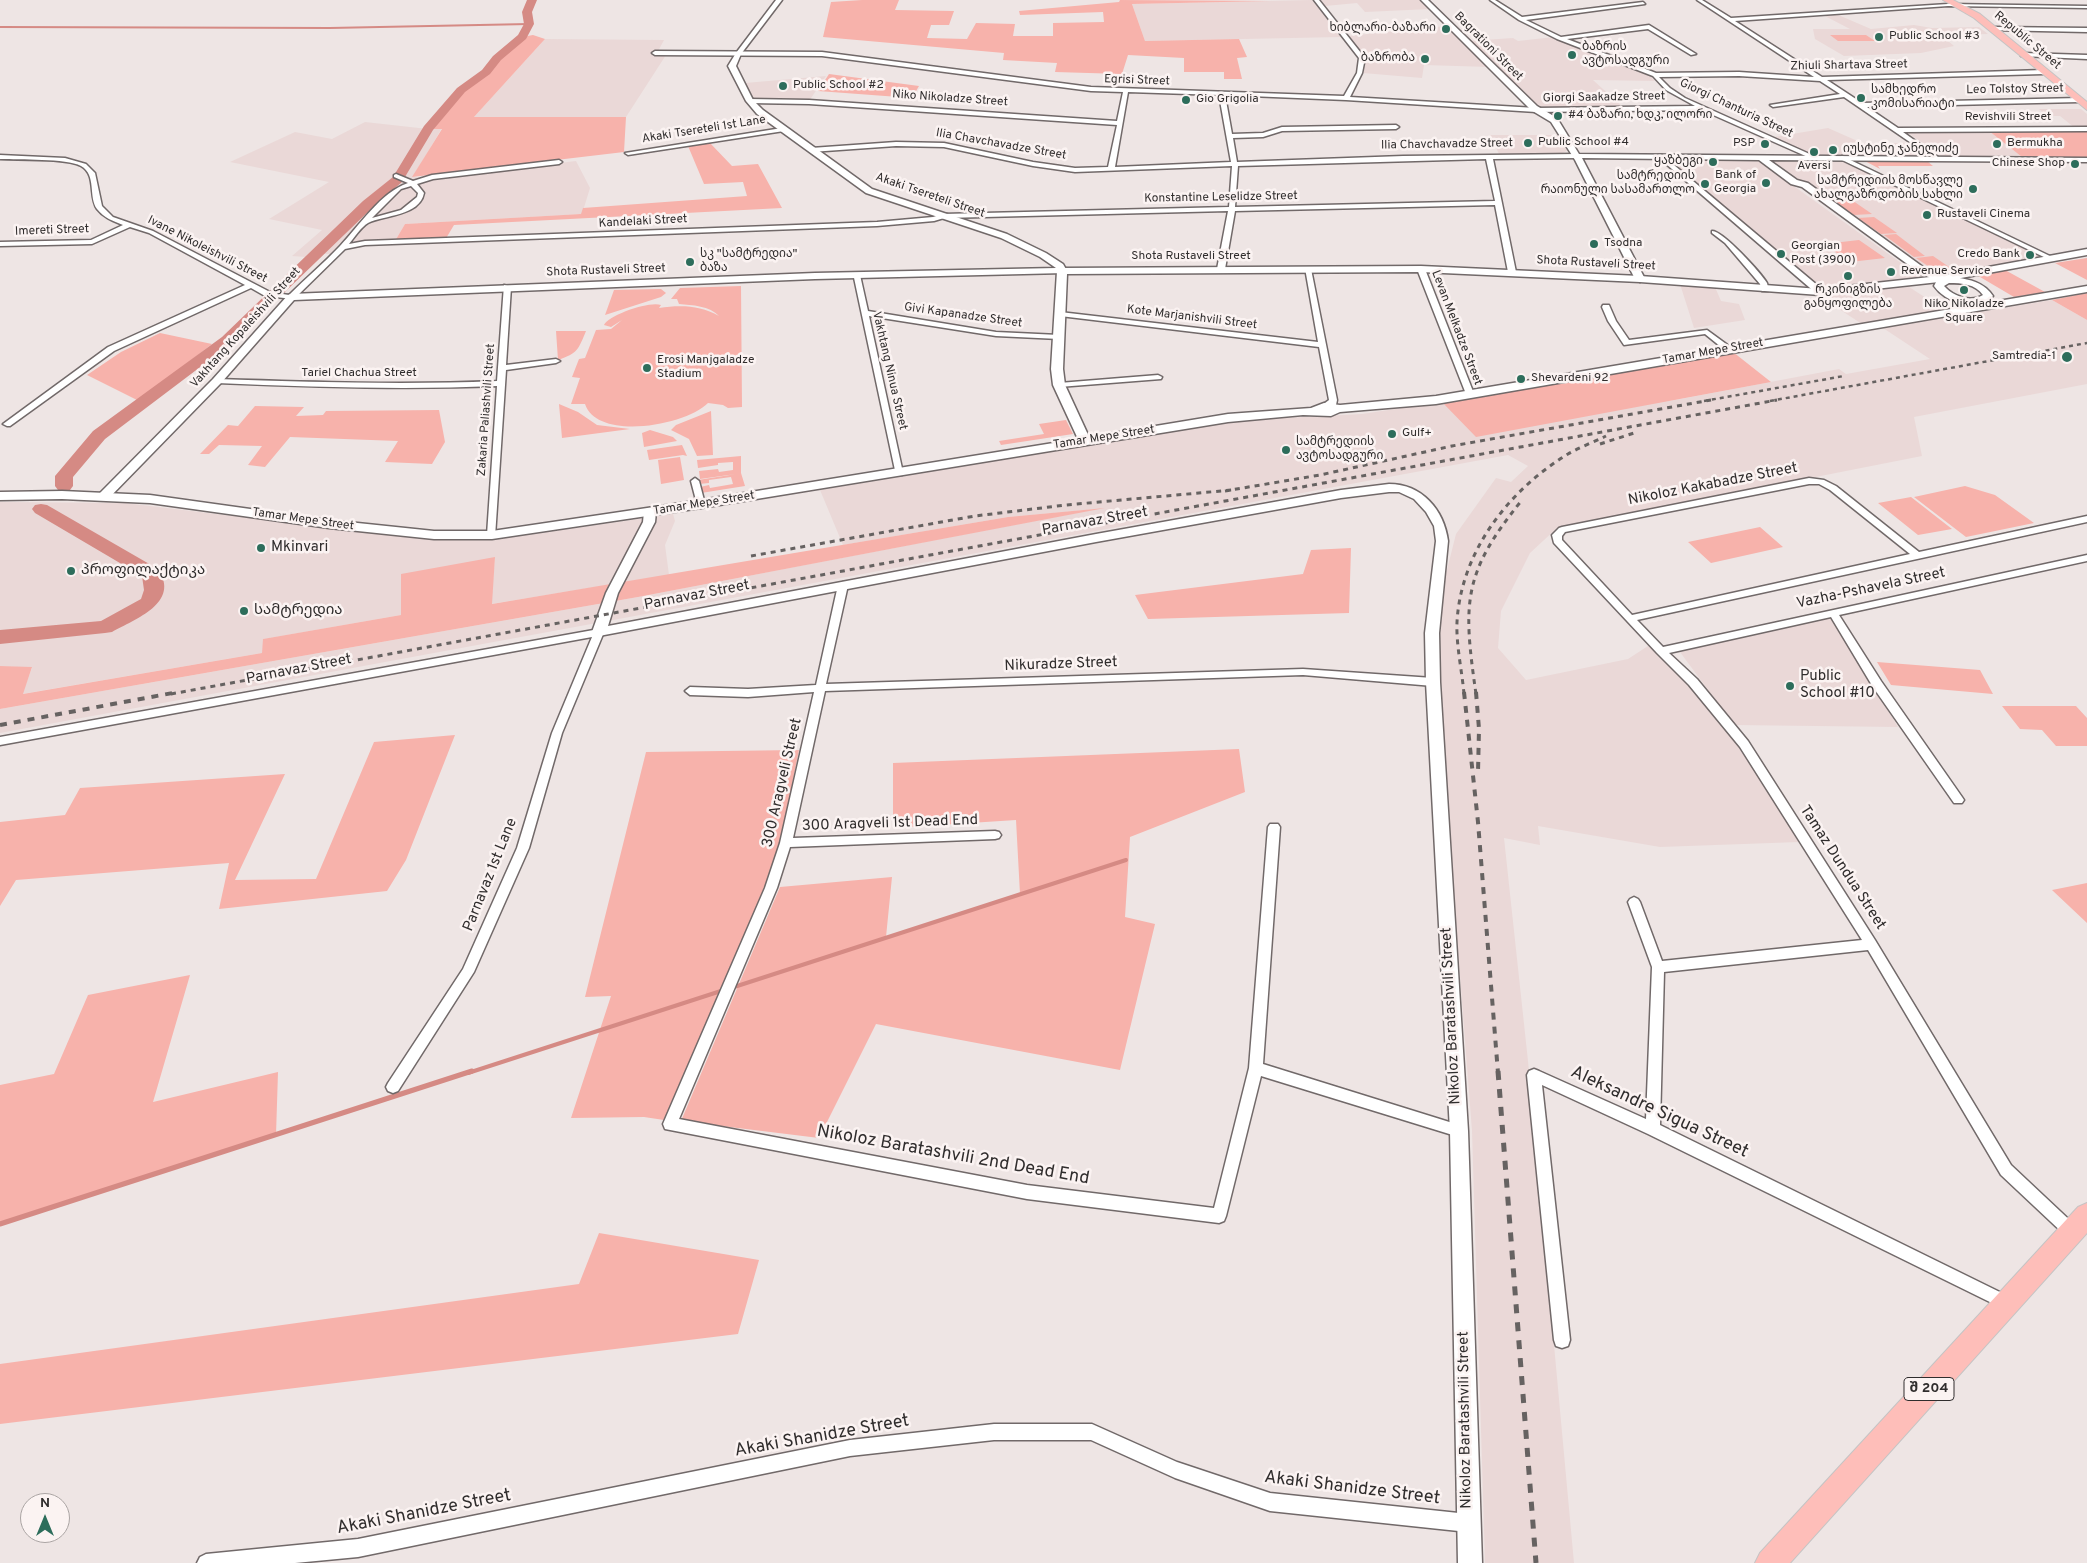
<!DOCTYPE html>
<meta charset="utf-8">
<style>
body{margin:0}
#map{position:relative;width:2087px;height:1563px;overflow:hidden;background:#eee5e4;font-family:Overpass,sans-serif}
canvas{display:block}
.north{position:absolute;left:20px;top:1493px;width:50px;height:50px;box-sizing:border-box;background:#fbf3f2;border:1px solid #aaa4a3;border-radius:50%;rotate:0deg;font-size:14px;font-weight:700;line-height:20px;text-align:center;color:#302d2d}
.north::after{content:'';display:block;margin:auto;width:18px;height:22px;background:#2d6d5b;clip-path:polygon(50% 0,100% 100%,50% 72%,0 100%)}
</style>
<div id="map">
<canvas width="2087" height="1563"></canvas>
<div class="north">N</div>
</div>
<script>
const g = document.querySelector('canvas').getContext('2d');
g.lineJoin = 'round';
function paint(path, color) {
  g.fillStyle = color;
  g.fill(path, 'evenodd');
}
function strokePath(path, color, width, dash) {
  g.strokeStyle = color;
  g.lineWidth = width;
  g.lineCap = dash ? 'butt' : 'round';
  g.setLineDash(dash || []);
  g.stroke(path);
}
function label(font, color, halo, rows, align = 'center') {
  g.font = font + ' Overpass,"Noto Sans Georgian",sans-serif';
  g.lineWidth = 5;
  g.setLineDash([]);
  g.textBaseline = 'middle';
  g.strokeStyle = halo;
  g.fillStyle = color;
  for (const [text, x, y, turn = 0] of rows) {
    g.save();
    g.translate(x, y);
    g.rotate((+turn || 0) * Math.PI / 180);
    g.textAlign = isNaN(turn) ? turn : align;
    if (halo) g.strokeText(text, 0, 0);
    g.fillText(text, 0, 0);
    g.restore();
  }
}
paint(new Path2D(`
 M1312,0L1341,37L1145,41L1132,4Z
 M1321,0H1420L1430,9L1365,12L1357,3L1325,6Z
 M1836,14L1871,29L1914,25L1932,28L1979,27L1988,34L1941,35L1954,46L1921,53L1844,56L1815,39L1813,29H1850L1823,15Z
 M1446,26L1490,67L1424,65L1422,78L1363,73L1366,58L1348,36Z
 M1554,37L1647,73L1655,81L1593,80L1625,109L1536,108L1469,41L1513,38L1518,41Z
 M545,39L664,40L656,55H666L626,117H474Z
 M826,76L809,101L754,100L745,83Z
 M2039,109H2081L2087,114V128H2075L2060,116H2047Z
 M365,122L428,129L442,128L413,177L434,178L576,161L590,188L582,214L405,224L395,241L344,242L331,254H323L320,258L292,256L322,230L269,219L329,182L230,162L295,132L332,139Z
 M1828,128L1862,143H1913L1932,156H1812L1774,137Z
 M1905,131H1989L2022,157H1943Z
 M1490,135H1557L1567,151L1562,153L1499,154Z
 M1664,158L1756,159L1922,278L1825,289L1818,287Z
 M1767,158H1840L2047,257L1936,276Z
 M1680,284L1715,287L1721,301L1739,304L1745,320L1694,328Z
 M1909,287L1945,310L1862,324L1819,296Z
 M2052,300L2087,320V384L1914,417L1922,456L1557,528L1530,553L1501,611L1498,648L1526,680L1628,659L1651,644L1671,662L1739,745L1799,842L1660,847L1538,826L1540,845L1504,838L1528,1061L1574,1563H1485L1472,1131L1452,872L1438,634L1440,598L1456,534L1496,478L1511,482L1528,466L1508,455L0,733V709L638,597L1097,509L1008,517L843,545L820,490L1243,420L1362,414L1442,402L1670,401L1839,369L1846,374L1930,359L1883,328Z
 M0,502L125,503L416,538L477,539L534,534L673,514L675,521L665,545L669,575L491,604L495,558L401,615L264,639L262,653L22,694L32,668L0,666Z
 M1832,617L1898,727L1734,725L1677,648Z`), '#ead8d7');
paint(new Path2D(`
 M862,0H899L895,10L954,11L949,25H931L927,38L967,39L976,23L1015,24L1013,36H1053V23L1104,22L1103,12L1020,15L1019,11L1119,2L1120,0L1270,1L1132,4L1145,41L1239,39L1247,57L1237,58L1242,79H1224V72H1184V58L1128,55L1122,74L1055,72L1057,63L1003,60L1004,53L823,37L831,2Z
 M533,35L545,39L474,117H626L624,152L412,177L442,129H428L461,90L486,72L497,58L522,37Z
 M1830,35H1866L1875,41H1838Z
 M829,74L919,86L912,98L818,91Z
 M2087,130V157H2022L1989,131Z
 M710,143L732,166L758,164L782,208L454,225L445,240L395,241L405,224L581,214L583,208L747,196L743,182L704,184L688,146Z
 M1863,160L1927,161L1933,166H1878L1880,169Z
 M1846,196L1872,214L1854,215L1829,197Z
 M1874,217L1897,233L1881,234L1858,218Z
 M1896,234L1925,256L1914,257L1884,235Z
 M1859,240L1885,258L1850,262L1824,244Z
 M1933,256L1955,271L1937,273L1934,271L1942,270L1939,267L1931,268L1916,258Z
 M2087,258V280L2055,263Z
 M2005,270L2045,292L2014,297L1975,274Z
 M741,286L742,407L728,408L723,405L708,403C687,425 598,442 585,404H571L580,378L572,377L579,359L585,358L596,330L611,329L622,320L611,327L604,325C609,315 649,301 661,305L659,308C680,305 700,305 719,316C710,306 692,305 679,304L677,299H671L680,288Z
 M661,289L666,293L661,297L605,315L614,290Z
 M2087,293V320L2052,300Z
 M556,331H586C578,350 578,353 558,360Z
 M160,333L212,344L139,401L87,375L121,352Z
 M1733,352L1771,382L1476,437L1442,402Z
 M559,404L578,412L597,425L630,429L562,438Z
 M255,406L304,407L296,416L323,415L326,411L439,410L445,442L432,464L385,462L398,441L290,437L265,467L248,465L262,446L219,445L209,454H200L228,425L238,426Z
 M711,411L713,455L697,456L689,439L671,430L676,425Z
 M1066,420L1073,434L1001,445L999,441L1044,434L1039,424Z
 M650,430L673,437L677,441L644,447L642,433Z
 M682,445L687,456L683,455L649,460L647,450Z
 M741,456V473L745,486L701,493L700,487L709,485L710,488L733,484L731,477L709,480V483L699,484L698,480L736,474L700,479L699,471L718,469L719,472L733,470V462L718,463V465L698,468L697,460Z
 M680,457L684,480L661,484L658,460Z
 M1965,486L1995,495L2034,523L1966,537L1914,497Z
 M1911,497L1952,529L1918,535L1878,503Z
 M1105,508L638,597L0,709V666L32,667L23,694L262,653L263,639L401,615V574L495,557L492,604L1008,517Z
 M1760,527L1783,547L1711,563L1688,542Z
 M1351,548L1349,613L1148,619L1135,595L1303,574L1311,550Z
 M1877,662L1980,670L1993,694L1891,685Z
 M2002,706H2076L2087,718V746H2056L2042,730L2020,729Z
 M455,735L406,860L387,891L219,909L229,863L16,880L0,906V822L65,815L80,788L285,774L235,880L316,879L374,742Z
 M1239,749L1245,792L1130,837L1125,917L1155,924L1120,1070L876,1024L819,1138L681,1121L780,887L892,877L886,937L1020,894L1016,820L893,828V763Z
 M799,750L780,844L764,889L709,1020L664,1120L644,1117L571,1118L611,996L585,997L646,752Z
 M2087,883V923L2052,890Z
 M190,975L153,1102L278,1072L276,1135L0,1224V1085L54,1074L88,995Z
 M599,1233L759,1260L738,1334L0,1424V1364L579,1284Z`), '#f7b2ab');
strokePath(new Path2D(`
 M0,27L330,28L529,24`), '#d58a84', 2);
strokePath(new Path2D(`
 M731,988L1126,860
 M468,1073L724,990`), '#d58a84', 4);
strokePath(new Path2D(`
 M0,1224L472,1071`), '#d58a84', 5);
paint(new Path2D(`
 M527,0H537L532,12L534,24L526,39L501,60L490,74L465,92L433,130L402,182L373,207L232,343L105,439L73,477V486L70,490L64,491L58,490L55,486V476L93,431L222,337L363,201L393,177L424,126L457,88L482,70L493,56L518,35L524,24L522,12Z
 M41,504L47,505L158,569C181,603 135,619 112,632L105,633L0,644V630L101,621L141,599L144,590L142,576L35,513L32,509L35,505Z`), '#d58a84');
const minor = new Path2D(`
 M1314,0H1319L1365,58L1362,73L1350,97L1536,108L1695,106L1666,90L1653,76L1557,39L1519,20L1490,0H1495L1522,17L1643,2L1645,4L1526,20L1561,37L1649,25L1696,54L1691,55L1648,29L1567,39L1656,73L1739,72L1814,77L1697,0H1702L1731,18L1948,4L2087,6V8L1948,6L1735,21L1822,77L2043,70L2046,72L2043,74L1827,80L1862,103L2079,98L2082,100L2079,102L1867,107L1898,128L2087,127V131L1903,132L1938,157L1939,158L1936,160L1844,97L1773,107L1770,105L1840,94L1820,81L1739,76L1659,77L1670,88L1685,98L1814,156V158H1810L1702,110L1536,112L1346,100L1225,95L1232,134L1263,133L1282,127L1396,125L1399,127L1396,129L1282,131L1263,137L1233,138L1237,162L1403,156L1577,154L1580,156L1577,158L1493,159L1516,272L1512,274L1508,272L1495,205L1235,211L1225,269L1221,271L1217,269L1228,211L944,218L934,221L877,226L365,245L345,249L294,299L265,296L251,288L114,351L10,426H7L3,424L108,347L245,285L149,233L130,227L92,244L0,246V242L91,240L123,225C113,221 104,218 97,209C88,197 97,175 81,166C66,158 19,160 0,159V155L65,158L86,164L95,173L102,206L113,217L153,231L270,292L289,295C306,278 324,263 340,246C359,226 381,192 408,183L394,177V175L396,174L413,181L432,175L559,160L562,162L559,164L433,179L417,184L424,193C420,216 384,215 368,223C361,227 354,238 349,244L365,241L877,222L933,217L943,214L1229,207L1232,166L1075,172L1033,166L944,147L896,146L811,152L808,150L811,148L896,142L944,143L1033,162L1075,168L1108,167L1117,125L809,104L750,103L747,101L750,99L809,100L1117,121L1123,92L1091,91L822,56L655,55L652,53L655,51L822,52L1091,87L1344,96L1357,73L1359,58ZM1128,92L1219,95L1231,162L1115,167ZM1486,159L1495,201L1235,207L1238,166ZM411,186L418,193L417,197L401,210L372,218L401,189Z
 M1993,27L2087,28V32L1991,30Z
 M2023,53L2087,55V59L2021,56Z
 M782,128L784,129V131L628,155L625,153Z
 M1658,155H1662L1823,290V294H1817L1658,157Z
 M1842,156L2052,257L2053,258L2048,259L1840,159L1839,158Z
 M1712,231C1722,230 1761,273 1767,283C1768,287 1768,287 1768,291H1762L1760,284L1725,243L1712,233Z
 M1305,268L1311,269L1337,400L1336,405L1325,408L1321,406L1329,400L1319,347L1060,316L1056,314L1060,312L1318,342Z
 M1419,268L1425,269L1474,394L1473,396L1466,394L1417,269Z
 M853,273L860,275L868,311L996,332L1059,335L1063,337L1059,339L996,336L869,316L903,473L902,475H896Z
 M504,285L511,287L506,365L556,359L560,361L556,363L506,370L495,537L492,538L487,535L497,386C404,390 310,387 217,383L213,381L217,379C311,382 404,385 497,381Z
 M1603,305H1609L1616,321L1629,340L1707,330L1733,349L1726,351L1705,334L1624,345L1608,321L1602,307Z
 M1158,375L1162,377L1161,379L1059,387L1055,385L1059,383Z
 M695,478L699,481L705,504L704,506L701,507L697,504L691,481Z
 M1809,478L1824,480L1836,486L1919,552L2087,516V522L1637,620L1663,647L2087,555V561L1839,615L1881,681L1962,797L1964,800L1962,803H1954L1873,687L1831,617L1669,653L1697,679L1748,741L1875,940L2011,1165L2077,1227L2079,1232L2077,1237L2072,1239L2067,1237L2001,1175L1868,950L1664,972L1660,1125L2012,1298L2015,1303L2012,1308L2007,1311L2002,1308L1648,1134L1542,1085L1570,1340L1568,1346L1562,1348L1556,1346L1554,1340L1527,1075L1529,1071L1534,1069L1539,1071L1646,1119L1652,967L1628,902L1630,899L1634,897L1638,899L1640,902L1662,961L1862,940L1740,747L1689,685L1657,653L1554,543L1552,535L1559,528L1562,527ZM1809,484H1819L1830,490L1910,554L1632,615L1562,540V536L1565,532Z
 M843,582L848,585L826,684L1303,669L1433,678L1438,682L1433,686L1303,675L825,691L793,838L995,831L999,832L1001,835L999,838L995,839L790,847L777,888L679,1119L1027,1185L1214,1208L1249,1068L1268,827L1270,824H1278L1280,827L1263,1064L1459,1125L1464,1126L1466,1131L1464,1136L1459,1137L1261,1076L1226,1216L1224,1221L1219,1223L1027,1199L665,1129L663,1124L765,888L780,843L814,692L748,697L690,695L685,691L690,687L748,689L816,685L838,585Z
 M599,629L604,632L562,733L529,848L474,972L398,1091L393,1093L388,1091L386,1087L388,1083L463,969L517,848L552,733L592,637L0,745V737Z
 M994,1424H1092L1177,1462L1270,1493L1468,1514L1474,1517L1477,1523L1474,1529L1468,1532L1270,1511L1175,1478L1091,1440H994L850,1456L358,1557L295,1563H197L200,1557L206,1554L358,1539L850,1440Z`);
const tertiary = new Path2D(`
 M776,0H782L741,54L736,66L753,100L763,110L872,189L1007,234L1046,253L1063,264L1067,271L1065,273L815,279L294,300L221,383L107,500H99L97,497L99,494L213,379L288,295L291,294L815,273L1056,268L1040,257L1001,238L866,193L757,114L746,101L728,66L736,53Z
 M1421,0H1428L1537,106L1557,118L1579,154L2087,158V162L1769,160L1797,180L1808,183L1927,270C1949,281 1978,273 1993,296C1977,313 1946,303 1934,286L1937,280L1921,274L1802,187L1791,184L1759,160L1582,158L1645,279L1640,282L1635,279L1575,160L1551,122L1531,110ZM1949,283C1962,283 1975,284 1983,295C1970,303 1953,296 1944,286Z
 M1389,484C1422,484 1444,510 1448,541L1439,633L1440,682L1468,1131L1482,1563H1458L1450,1131L1426,682L1425,633L1436,541L1434,526L1426,512L1414,499L1399,492H1389L1341,498L1096,542L599,636L594,635L592,632L606,593L643,522L644,512L650,508L656,512L655,522L618,593L608,626L1096,534L1341,490Z`);
const secondary = new Path2D(`
 M2087,249V255L1939,282L1820,295L1640,282L1421,272L1067,274L1063,369L1065,385L1089,437L1228,414L1311,408L1324,403L1340,405L1436,396L2087,286V292L1436,404L1340,412L1331,416L1303,415L1228,422L701,508L492,539H434L329,528L150,503L62,499L0,500V492L62,491L150,495L329,520L434,531H492L701,500L1078,439L1053,385L1051,369L1057,271L1062,268L1421,266L1640,276L1820,289L1939,276Z`);
const primary = new Path2D(`
 M1943,0H1953L1980,14L2087,102V110L1974,18Z
 M2087,1203V1233L1790,1563H1755L1760,1553L2078,1207Z`);
strokePath(minor, '#716969', 3);
strokePath(tertiary, '#716969', 3);
strokePath(secondary, '#716969', 3);
strokePath(primary, '#c5c4c4', 2);
paint(minor, '#fff');
paint(tertiary, '#fff');
paint(secondary, '#fff');
paint(primary, '#febeb9');
strokePath(new Path2D(`
 M1704,401L1844,376
 M1770,401L2087,343`), '#666261', 2.5, [4, 4]);
strokePath(new Path2D(`
 M1600,444L1634,433
 M1225,491L1320,475L1452,446L1711,400
 M751,556L975,516L1066,505L1232,490
 M171,694L1777,400
 M1464,694C1462,671 1456,645 1457,622C1461,551 1509,490 1568,454C1580,447 1594,442 1606,436
 M1476,694C1463,603 1462,574 1522,500`), '#666261', 3, [5, 5]);
strokePath(new Path2D(`
 M1464,692L1478,822L1498,1073
 M1476,692L1479,729L1478,772
 M0,725L178,692`), '#666261', 4, [7, 7]);
strokePath(new Path2D(`
 M1498,1071L1536,1563`), '#666261', 5, [9, 9]);
for (const [x, y, r, color] of [
 [1446,29,5,"#2d6d5b"],
 [1879,37,5,"#2d6d5b"],
 [1572,55,5,"#2d6d5b"],
 [1425,59,5,"#2d6d5b"],
 [783,86,5,"#2d6d5b"],
 [1861,98,5,"#2d6d5b"],
 [1186,100,5,"#2d6d5b"],
 [1558,116,5,"#2d6d5b"],
 [1528,143,5,"#2d6d5b"],
 [1765,144,5,"#2d6d5b"],
 [1997,144,5,"#2d6d5b"],
 [1833,150,5,"#2d6d5b"],
 [1814,152,5,"#2d6d5b"],
 [1713,162,5,"#2d6d5b"],
 [2075,164,5,"#2d6d5b"],
 [1766,183,5,"#2d6d5b"],
 [1705,184,5,"#2d6d5b"],
 [1973,189,5,"#2d6d5b"],
 [1927,215,5,"#2d6d5b"],
 [1594,244,5,"#2d6d5b"],
 [1781,254,5,"#2d6d5b"],
 [2030,255,5,"#2d6d5b"],
 [690,262,5,"#2d6d5b"],
 [1891,272,5,"#2d6d5b"],
 [1848,276,5,"#2d6d5b"],
 [1964,290,5,"#2d6d5b"],
 [2067,357,6,"#2d6d5b"],
 [647,368,5,"#2d6d5b"],
 [1521,379,5,"#2d6d5b"],
 [1392,434,5,"#2d6d5b"],
 [1286,450,5,"#2d6d5b"],
 [261,548,5,"#2d6d5b"],
 [71,571,5,"#2d6d5b"],
 [244,611,5,"#2d6d5b"],
 [1790,686,5,"#2d6d5b"]
]) {
  const dot = new Path2D();
  dot.arc(x, y, r, 0, 2 * Math.PI);
  g.fillStyle = color;
  g.fill(dot);
  strokePath(dot, '#fbf3f2', 2);
}
label('12px', '#302d2d', '#fbf3f2', [
 ["ხიბლარი-ბაზარი",1436,29,"right"],
 ["Public School #3",1889,37],
 ["ბაზრის",1582,48],
 ["ავტოსადგური",1582,62],
 ["ბაზრობა",1415,59,"right"],
 ["Public School #2",793,86],
 ["სამხედრო",1871,91],
 ["კომისარიატი",1871,105],
 ["Gio Grigolia",1196,100],
 ["#4 ბაზარი, ხდკ, ილორი",1568,116],
 ["Public School #4",1538,143],
 ["PSP",1755,144,"right"],
 ["Bermukha",2007,144],
 ["იუსტინე ჯანელიძე",1843,150],
 ["ყაზბეგი",1703,162,"right"],
 ["Chinese Shop",2065,164,"right"],
 ["Aversi",1814,167,"center"],
 ["Bank of",1756,176,"right"],
 ["Georgia",1756,190,"right"],
 ["სამტრედიის",1695,177,"right"],
 ["რაიონული სასამართლო",1695,191,"right"],
 ["სამტრედიის მოსწავლე",1963,182,"right"],
 ["ახალგაზრდობის სახლი",1963,196,"right"],
 ["Rustaveli Cinema",1937,215],
 ["Tsodna",1604,244],
 ["Georgian",1791,247],
 ["Post (3900)",1791,261],
 ["სკ \"სამტრედია\"",700,255],
 ["ბაზა",700,269],
 ["Credo Bank",2020,255,"right"],
 ["Revenue Service",1901,272],
 ["რკინიგზის",1848,291,"center"],
 ["განყოფილება",1848,305,"center"],
 ["Niko Nikoladze",1964,305,"center"],
 ["Square",1964,319,"center"],
 ["Samtredia-1",2056,357,"right"],
 ["Erosi Manjgaladze",657,361],
 ["Stadium",657,375],
 ["Shevardeni 92",1531,379],
 ["Gulf+",1402,434],
 ["სამტრედიის",1296,443],
 ["ავტოსადგური",1296,457]
], 'left');
label('12px', '#302d2d', '#fbf3f2', [
 ["Republic Street",2027,41,40],
 ["Bagrationi Street",1488,47,45],
 ["Zhiuli Shartava Street",1849,66,-1],
 ["Egrisi Street",1137,81,2],
 ["Leo Tolstoy Street",2015,90,-1],
 ["Giorgi Saakadze Street",1604,98,-1],
 ["Niko Nikoladze Street",950,99,4],
 ["Giorgi Chanturia Street",1736,109,25],
 ["Revishvili Street",2008,118],
 ["Akaki Tsereteli 1st Lane",704,130,-9],
 ["Ilia Chavchavadze Street",1001,145,10],
 ["Ilia Chavchavadze Street",1447,145,-1],
 ["Akaki Tsereteli Street",930,196,19],
 ["Konstantine Leselidze Street",1221,198,-1],
 ["Kandelaki Street",643,222,-3],
 ["Imereti Street",52,231,-2],
 ["Ivane Nikoleishvili Street",207,250,27],
 ["Shota Rustaveli Street",1191,257],
 ["Shota Rustaveli Street",1596,264,3],
 ["Shota Rustaveli Street",606,271,-2],
 ["Givi Kapanadze Street",963,316,8],
 ["Kote Marjanishvili Street",1192,318,7],
 ["Vakhtang Kopaleishvili Street",246,328,-48],
 ["Levan Melkadze Street",1456,328,69],
 ["Tamar Mepe Street",1713,352,-10],
 ["Vakhtang Ninua Street",889,371,77],
 ["Tariel Chachua Street",359,374],
 ["Zakaria Paliashvili Street",487,410,-86],
 ["Tamar Mepe Street",1104,438,-9],
 ["Tamar Mepe Street",704,504,-9],
 ["Tamar Mepe Street",303,520,8]
]);
for (const [x, y, w] of [
 [1929,1389,50]
]) {
  const box = new Path2D();
  box.roundRect(x - w / 2, y - 11.5, w, 23, 4);
  g.fillStyle = '#fbf3f2';
  g.fill(box);
  strokePath(box, '#302d2d', 1);
}
label('bold 14px', '#302d2d', null, [
 ["შ 204",1929,1389]
]);
label('15px', '#302d2d', '#fbf3f2', [
 ["Nikoloz Kakabadze Street",1713,485,-11],
 ["Parnavaz Street",1095,522,-10],
 ["Vazha-Pshavela Street",1871,589,-12],
 ["Parnavaz Street",697,596,-11],
 ["Nikuradze Street",1061,665,-2],
 ["Parnavaz Street",299,670,-11],
 ["300 Aragveli Street",783,783,-77],
 ["300 Aragveli 1st Dead End",890,824,-2],
 ["Tamaz Dundua Street",1842,868,57],
 ["Parnavaz 1st Lane",491,875,-68],
 ["Nikoloz Baratashvili Street",1452,1016,-93],
 ["Nikoloz Baratashvili Street",1466,1420,-91]
]);
label('15px', '#302d2d', '#fbf3f2', [
 ["Mkinvari",271,548],
 ["პროფილაქტიკა",81,571],
 ["სამტრედია",254,611],
 ["Public",1800,677],
 ["School #10",1800,694]
], 'left');
label('18px', '#302d2d', '#fbf3f2', [
 ["Aleksandre Sigua Street",1659,1113,25],
 ["Nikoloz Baratashvili 2nd Dead End",953,1156,10],
 ["Akaki Shanidze Street",822,1437,-10],
 ["Akaki Shanidze Street",1352,1489,7],
 ["Akaki Shanidze Street",424,1513,-11]
]);
</script>
